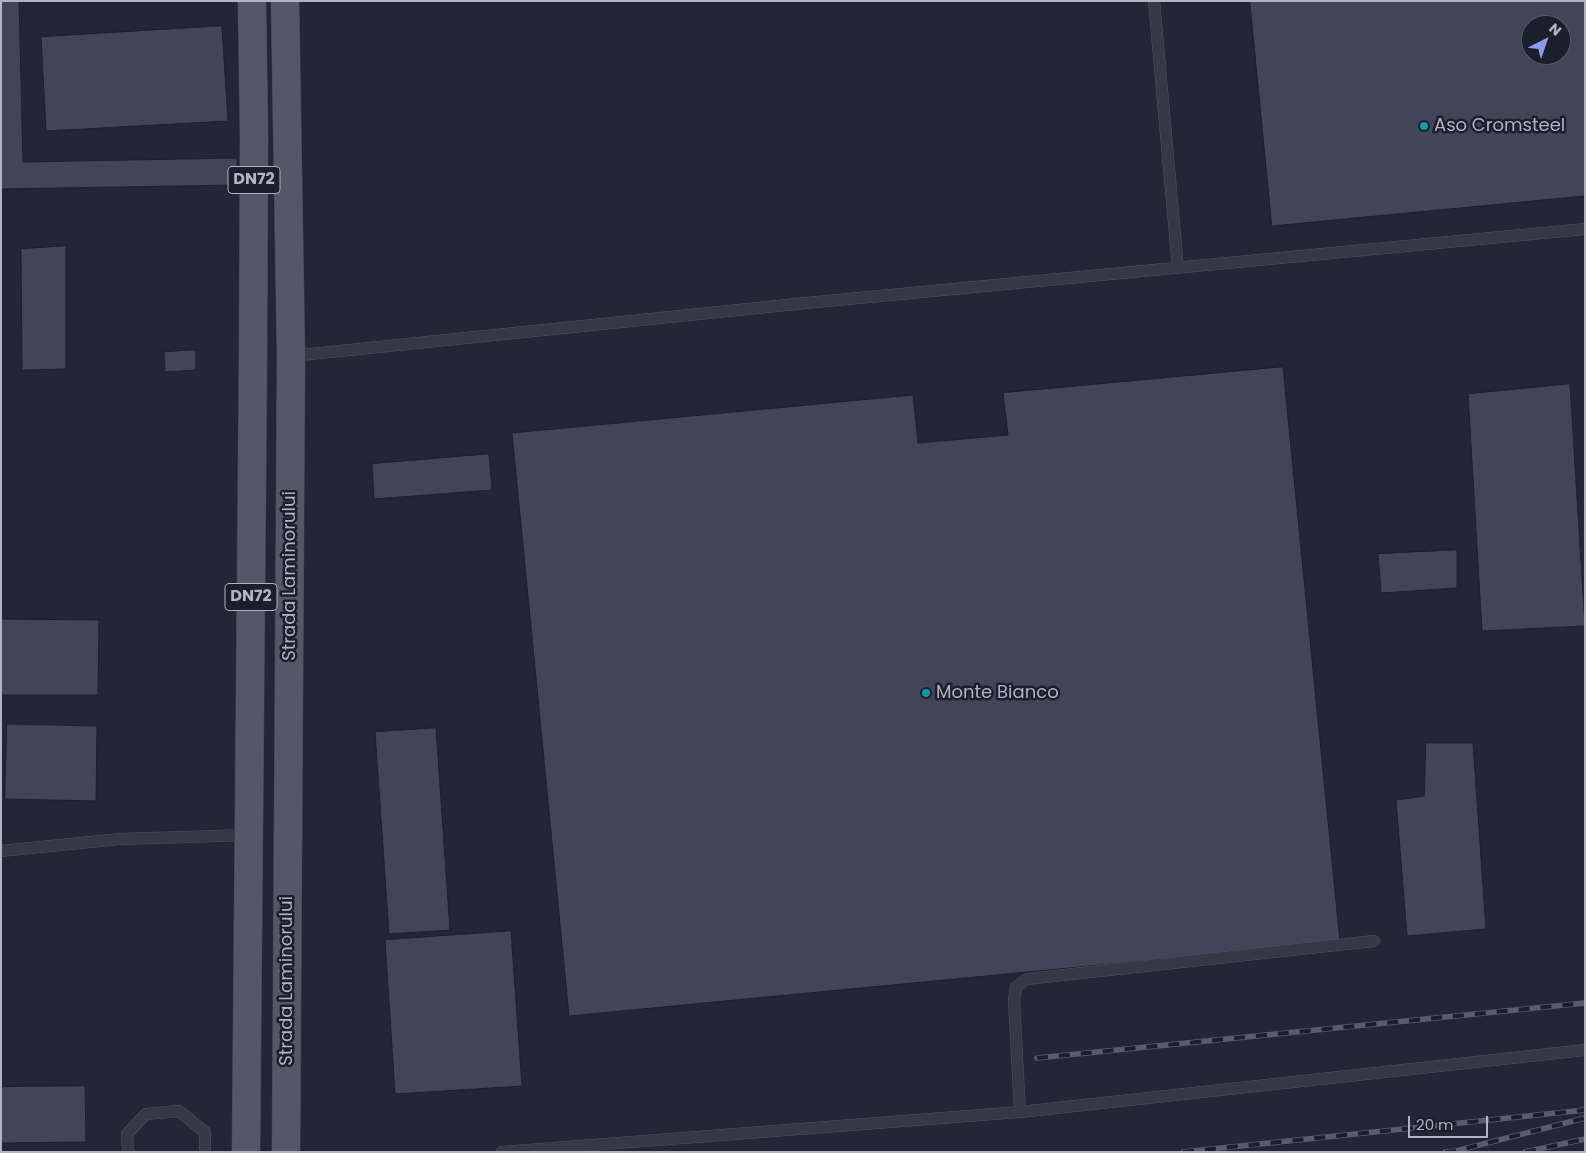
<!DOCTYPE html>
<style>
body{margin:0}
#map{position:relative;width:1586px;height:1153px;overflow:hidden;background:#222635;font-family:Poppins,sans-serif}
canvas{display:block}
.frame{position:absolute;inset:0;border:2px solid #b0b3c3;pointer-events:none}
.north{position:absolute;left:1521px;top:15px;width:50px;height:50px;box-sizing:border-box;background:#1b1e2b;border:1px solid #575a68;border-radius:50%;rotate:41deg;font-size:14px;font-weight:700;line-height:20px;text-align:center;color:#b0b3c3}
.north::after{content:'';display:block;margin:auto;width:18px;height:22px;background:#8a9bed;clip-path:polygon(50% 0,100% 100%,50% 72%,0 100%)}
.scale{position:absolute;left:1408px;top:1116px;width:80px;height:22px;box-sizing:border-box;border:2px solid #b0b3c3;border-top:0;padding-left:6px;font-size:15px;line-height:18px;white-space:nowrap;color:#b0b3c3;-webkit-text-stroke:4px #1b1e2b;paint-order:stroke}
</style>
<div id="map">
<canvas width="1586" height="1153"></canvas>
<div class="frame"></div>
<div class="north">N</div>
<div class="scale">20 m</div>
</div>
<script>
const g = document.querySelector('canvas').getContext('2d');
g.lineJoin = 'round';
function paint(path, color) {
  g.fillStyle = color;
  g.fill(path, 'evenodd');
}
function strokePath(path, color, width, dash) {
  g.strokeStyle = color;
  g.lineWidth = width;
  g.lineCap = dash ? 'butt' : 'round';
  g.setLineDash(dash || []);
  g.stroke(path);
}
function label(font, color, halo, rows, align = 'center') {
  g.font = font + ' Poppins,sans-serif';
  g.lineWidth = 5;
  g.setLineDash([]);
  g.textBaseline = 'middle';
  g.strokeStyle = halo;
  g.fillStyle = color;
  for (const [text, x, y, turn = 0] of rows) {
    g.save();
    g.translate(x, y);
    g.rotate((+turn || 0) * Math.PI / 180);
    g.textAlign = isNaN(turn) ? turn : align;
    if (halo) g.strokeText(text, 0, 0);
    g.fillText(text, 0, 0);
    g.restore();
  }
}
const building = new Path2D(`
 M1,1H19L23,162L237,158L238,185L1,189Z
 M1250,1H1585V196L1272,226ZM1531,25H1561V55H1531Z
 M222,26L228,121L46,131L41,37Z
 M66,246V369L22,370L21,249Z
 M196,350V370L165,372L164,352Z
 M1283,367L1340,942L569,1016L512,433L913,395L918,443L1008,435L1003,393Z
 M1570,384L1585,626L1482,631L1468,394Z
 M489,454L492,490L374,499L372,464Z
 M1457,550V588L1381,593L1378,554Z
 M1,619L99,620L98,695H1Z
 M7,724L97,726L96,801L5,799Z
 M436,728L450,930L389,934L375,732Z
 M1426,743H1473L1486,929L1407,936L1396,800L1424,796Z
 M511,931L522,1086L395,1094L385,940Z
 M85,1086L86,1142L1,1143V1087Z`);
paint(building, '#404558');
strokePath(building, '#1d202d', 1);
const lane = new Path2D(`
 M1154,1L1178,268
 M291,356L806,303L1585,229
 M1,851L120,839L248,835
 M1020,1112L1014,1000L1016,987L1027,979L1374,941
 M129,1152L128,1150L127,1134L146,1114L179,1111L205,1132V1152
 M502,1152L1020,1112L1585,1050`);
const primary = new Path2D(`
 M285,1L291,356L286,1152
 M246,1152L253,359L254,136L252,1`);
strokePath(lane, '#505361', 12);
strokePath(primary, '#3f4250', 29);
strokePath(lane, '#353946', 11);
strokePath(primary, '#535766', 28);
const rail = new Path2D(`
 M1037,1058L1585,1003
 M1183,1152L1585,1110
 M1445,1152L1456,1151L1585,1118
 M1525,1152L1585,1139`);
strokePath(rail, '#585c6d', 5.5);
strokePath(rail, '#1b1e2b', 4, [11]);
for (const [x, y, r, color] of [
 [1424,126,5,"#0f9aa8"],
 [926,693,5,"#0f9aa8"]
]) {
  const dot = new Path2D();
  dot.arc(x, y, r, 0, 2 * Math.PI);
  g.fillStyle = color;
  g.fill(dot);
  strokePath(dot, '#1b1e2b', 2);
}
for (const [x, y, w] of [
 [254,180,52],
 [251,597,52]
]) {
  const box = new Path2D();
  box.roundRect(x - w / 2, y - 13.5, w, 27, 4);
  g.fillStyle = '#1b1e2b';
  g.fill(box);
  strokePath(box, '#b0b3c3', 1);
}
label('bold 16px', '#b0b3c3', null, [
 ["DN72",254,180],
 ["DN72",251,597]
]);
label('18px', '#b0b3c3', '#1b1e2b', [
 ["Aso Cromsteel",1434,126],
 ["Monte Bianco",936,693]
], 'left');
label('18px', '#b0b3c3', '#1b1e2b', [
 ["Strada Laminorului",290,576,-90],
 ["Strada Laminorului",287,981,-90]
]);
</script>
